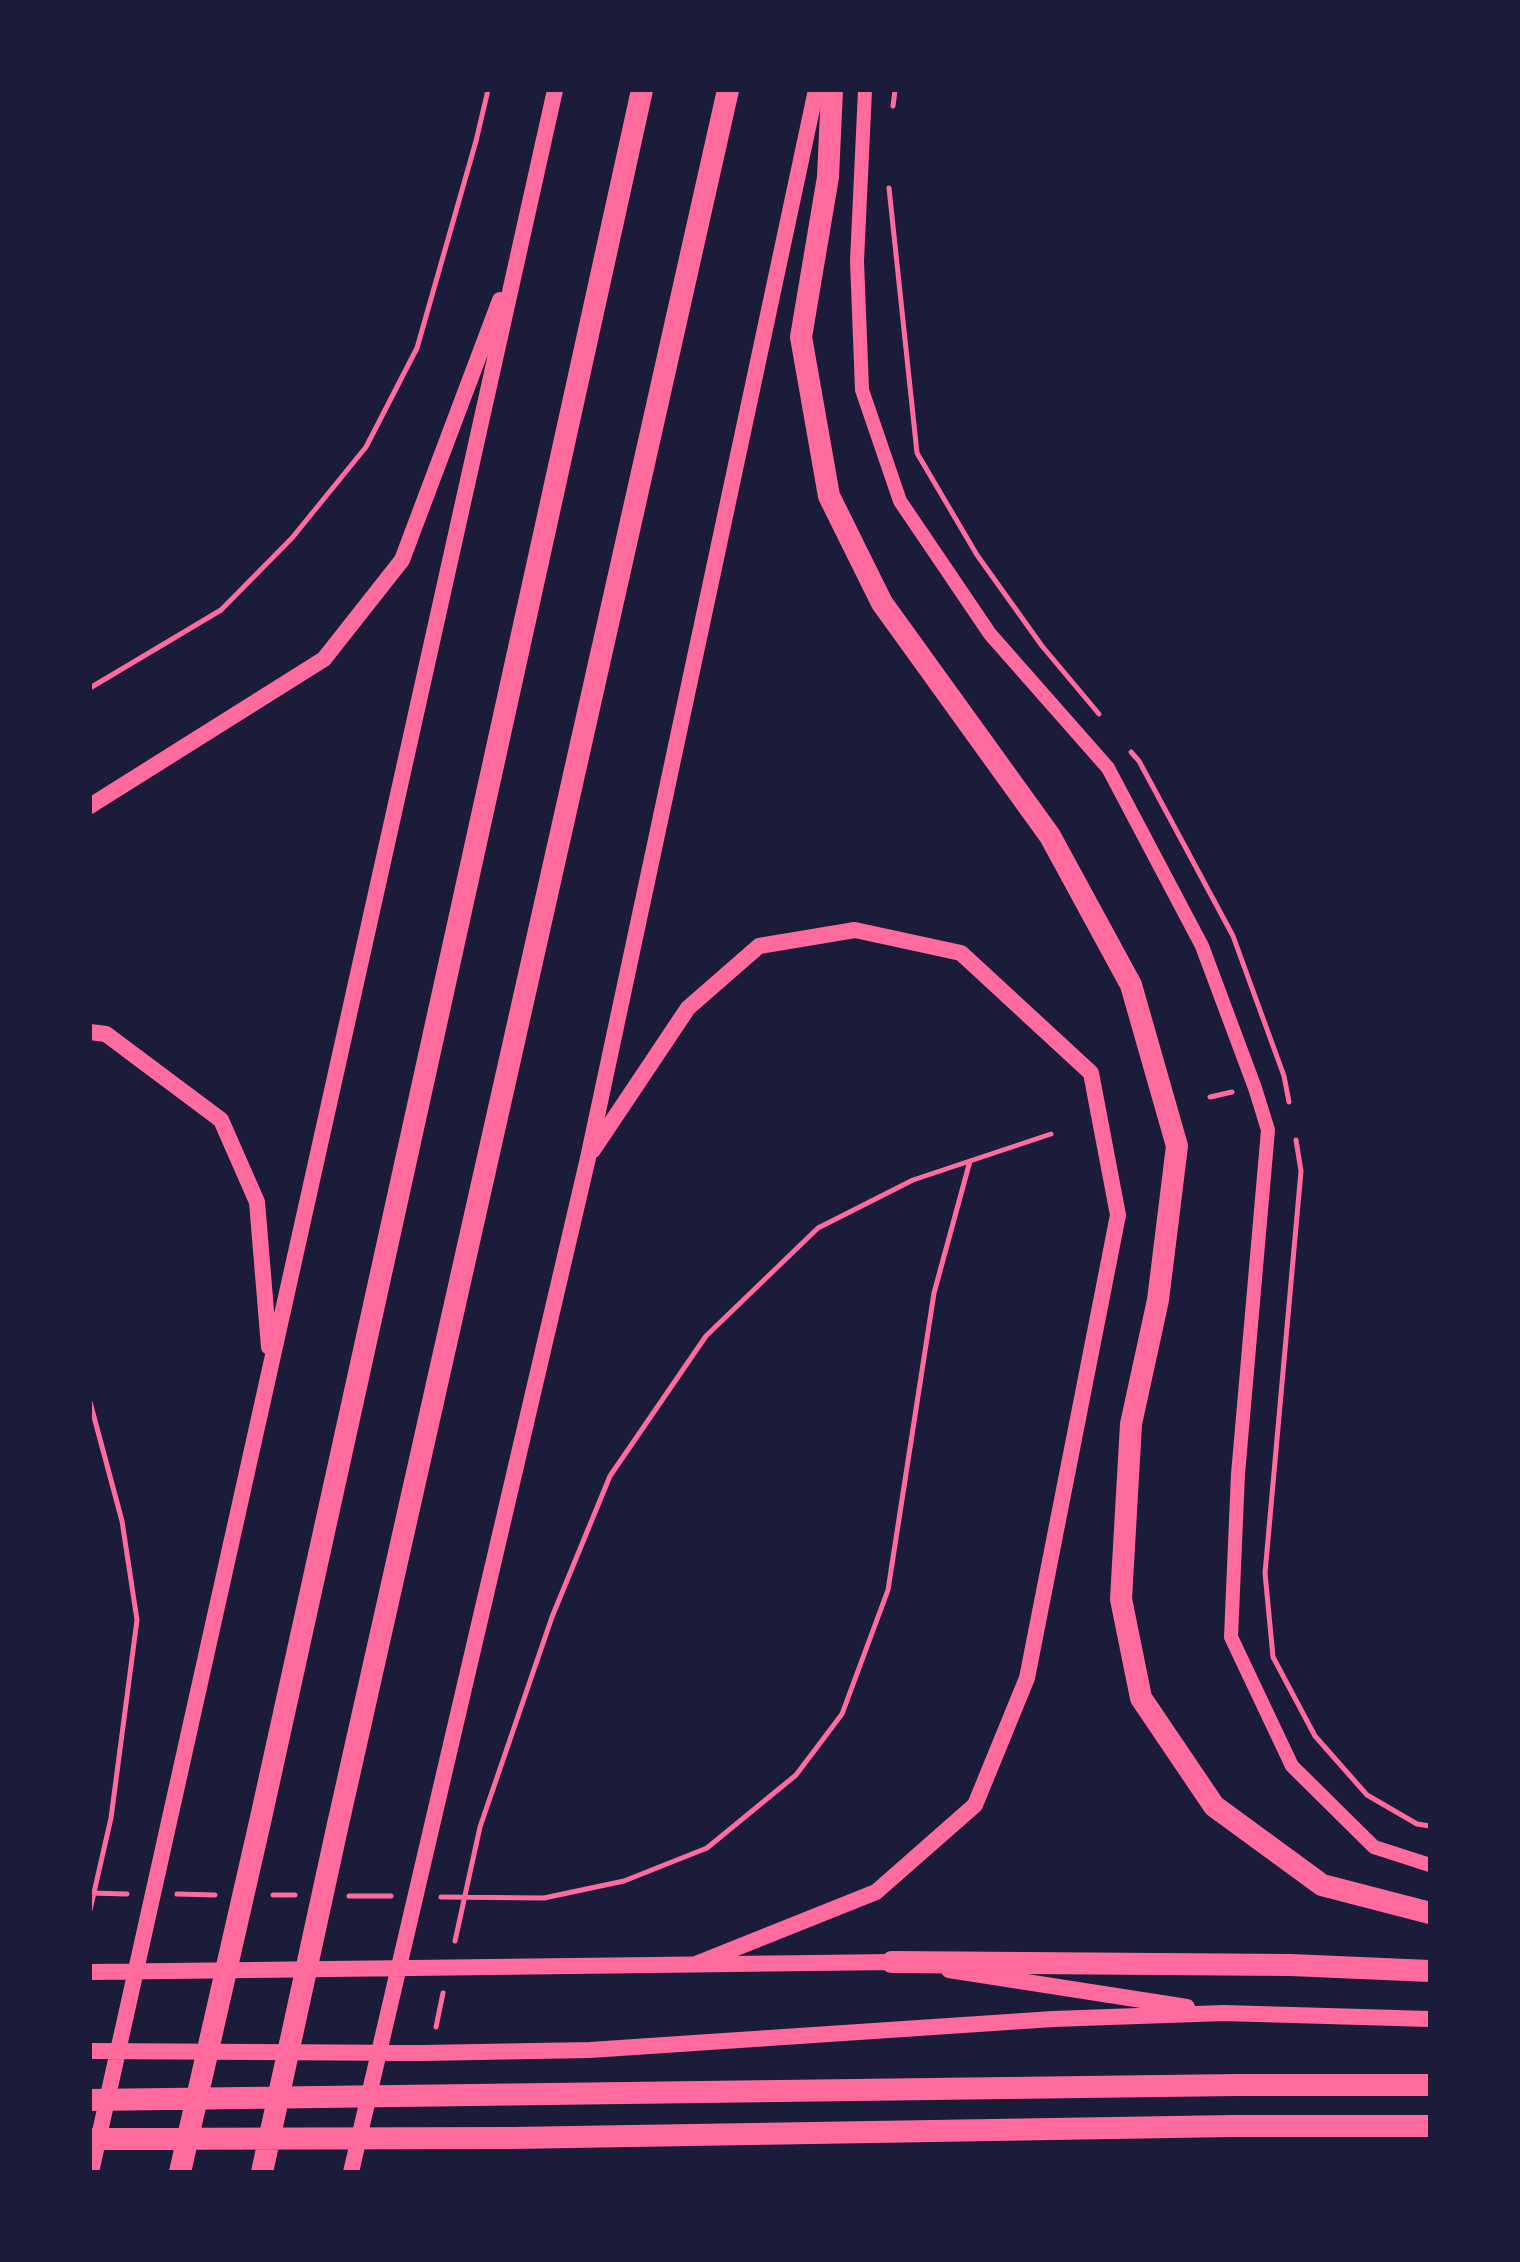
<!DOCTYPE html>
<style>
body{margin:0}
#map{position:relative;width:1520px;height:2262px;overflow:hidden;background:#1b1b3a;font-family:Raleway,sans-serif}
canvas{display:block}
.frame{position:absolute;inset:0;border:92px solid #1b1b3a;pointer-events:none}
</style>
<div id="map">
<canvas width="1520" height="2262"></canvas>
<div class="frame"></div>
</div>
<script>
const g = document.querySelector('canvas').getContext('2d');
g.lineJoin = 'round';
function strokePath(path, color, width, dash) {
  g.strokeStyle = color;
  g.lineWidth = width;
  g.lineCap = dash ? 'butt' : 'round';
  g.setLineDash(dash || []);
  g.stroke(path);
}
strokePath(new Path2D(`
 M893,106L895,90
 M889,188L917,453L977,555L1042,646L1099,714
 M90,688L221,610L292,538L366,447L417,348L476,141L488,90
 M1131,752L1139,761L1233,936L1284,1076L1289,1102
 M1210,1097L1232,1092
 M1296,1140L1301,1171L1265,1573L1273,1657L1315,1736L1367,1795L1417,1824L1430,1826
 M90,1402L122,1521L137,1620L111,1818L90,1910
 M90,1893L127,1894
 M177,1894L215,1895
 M273,1895H295
 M349,1896H391
 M441,1897L544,1898L624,1881L707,1848L796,1775L842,1714L888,1590L934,1293L970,1161
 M455,1941L480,1827L552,1617L610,1476L706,1336L818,1228L913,1180L1051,1134
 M436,2027L443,1993`), '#ff6b9d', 5);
strokePath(new Path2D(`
 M865,90L857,261L862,390L900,501L990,634L1108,768L1202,946L1255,1088L1268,1130L1238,1474L1231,1637L1292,1766L1374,1847L1430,1865`), '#ff6b9d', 14);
strokePath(new Path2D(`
 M90,806L324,659L402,560L500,300
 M90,1032L106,1034L221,1120L257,1202L269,1347
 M593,1150L688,1008L759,946L855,930L961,953L1091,1073L1118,1215L1027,1678L975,1805L876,1892L696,1964
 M949,1970L1187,2007
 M90,1972L892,1962L902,1963
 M90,2051L422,2053L590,2050L1053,2019L1224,2013L1430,2019
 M91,2172L555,90
 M351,2172L588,1158L816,90`), '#ff6b9d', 16);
strokePath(new Path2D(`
 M832,90L828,177L801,337L829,496L882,603L1050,836L1131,985L1177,1146L1158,1300L1131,1424L1121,1599L1141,1698L1214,1806L1322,1885L1430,1913
 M892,1962L1291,1965L1430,1971
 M90,2100L1237,2085H1430
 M90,2139L511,2138L1233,2126H1430
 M180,2172L260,1822L642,90
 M262,2172L338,1824L728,90`), '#ff6b9d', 22);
</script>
